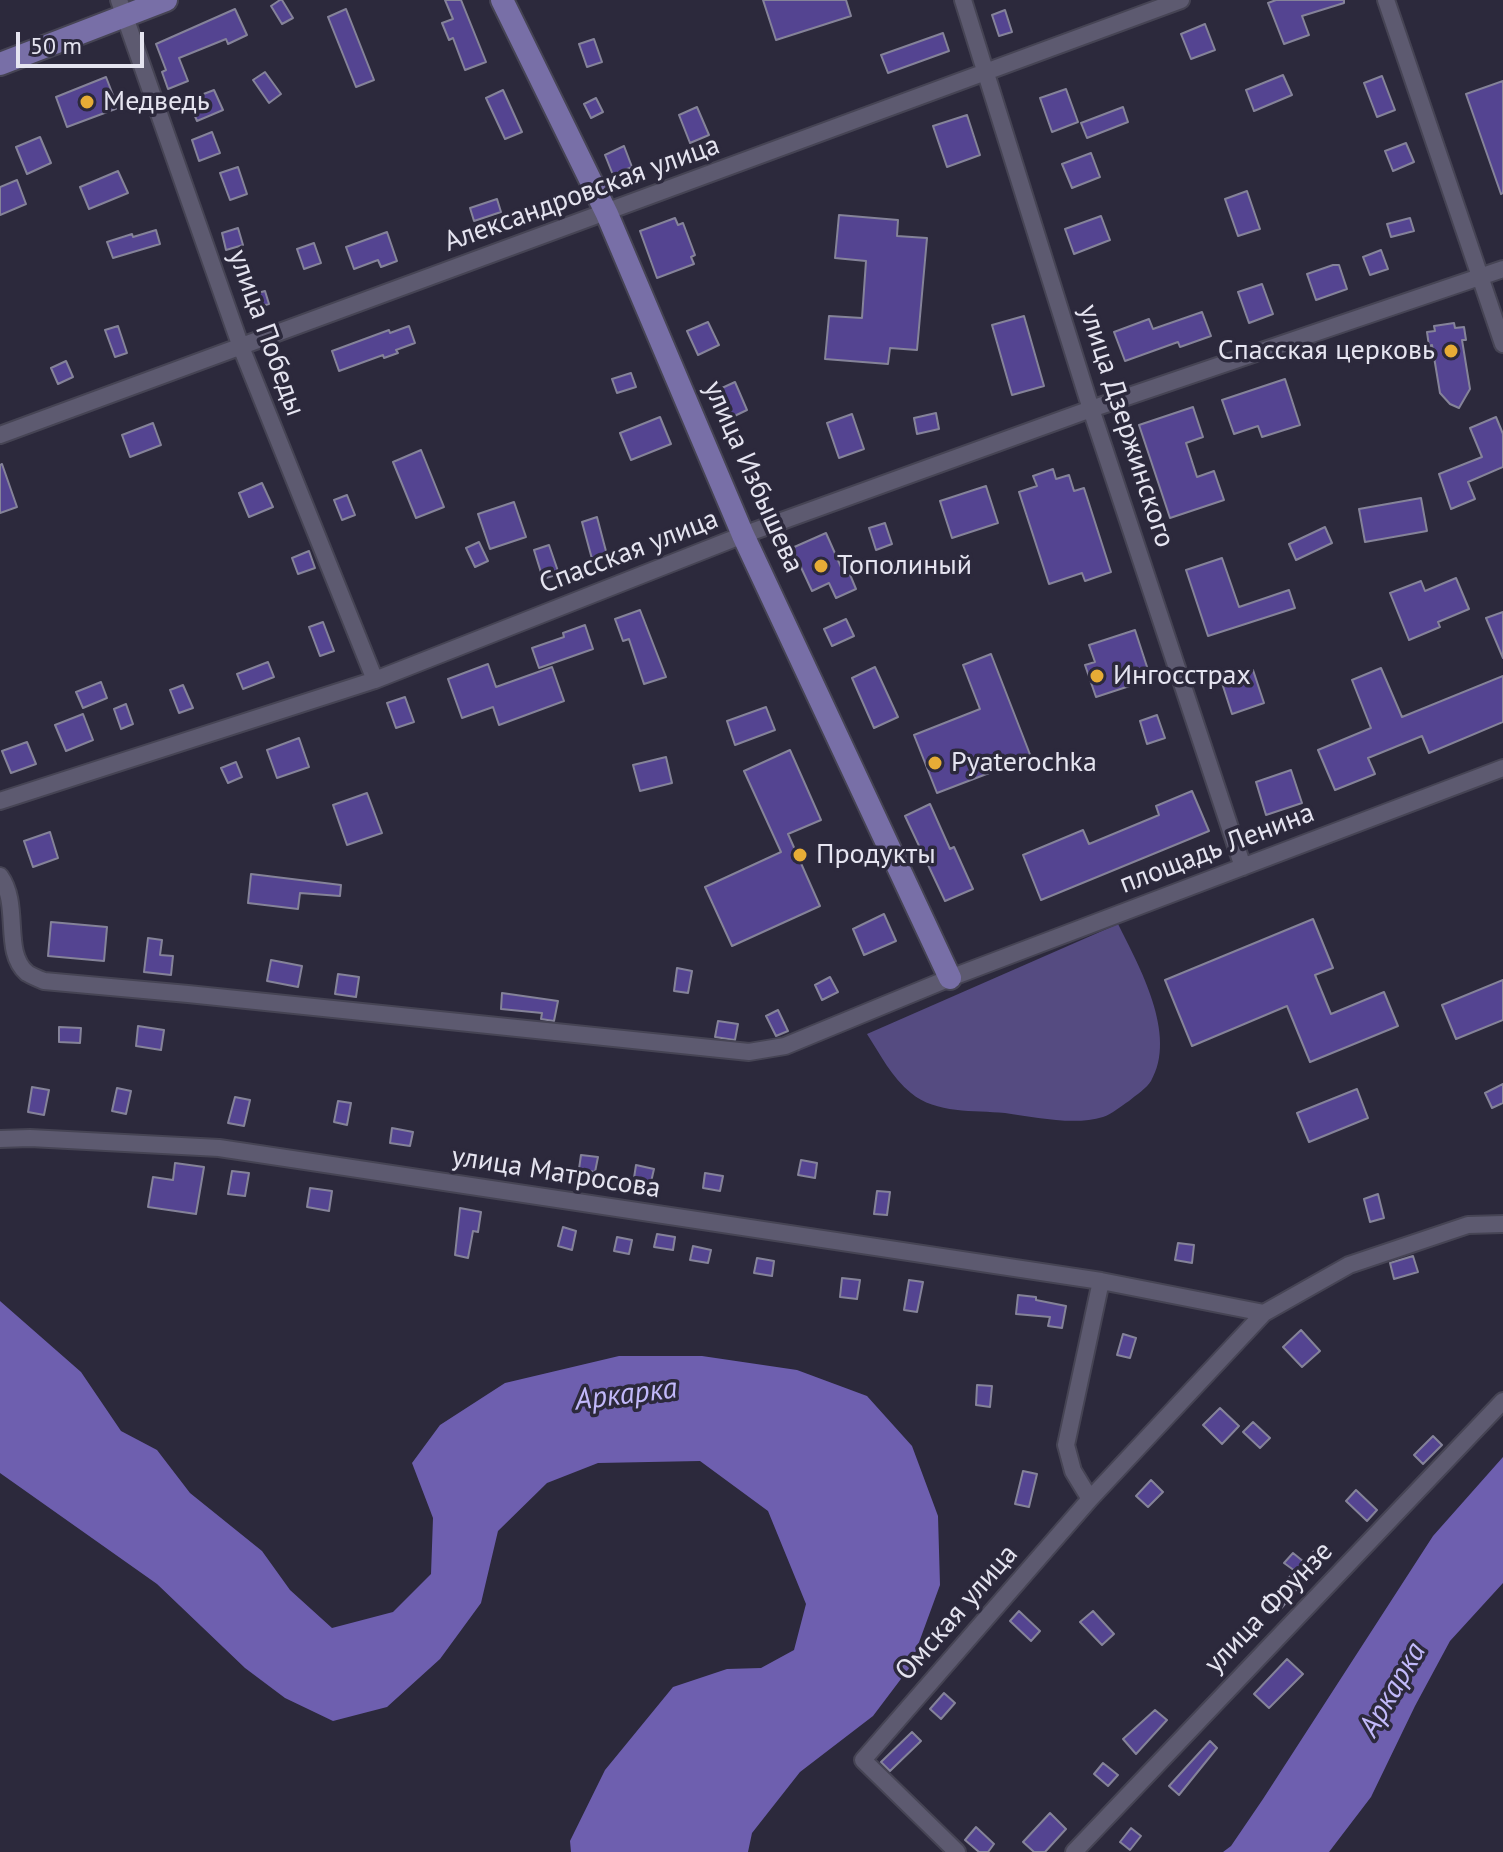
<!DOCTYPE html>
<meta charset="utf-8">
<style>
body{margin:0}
#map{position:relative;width:1503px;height:1852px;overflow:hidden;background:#2c293c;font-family:"PT Sans",sans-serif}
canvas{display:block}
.scale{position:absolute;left:16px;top:32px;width:128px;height:36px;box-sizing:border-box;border:4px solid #e5e4f0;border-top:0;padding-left:10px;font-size:24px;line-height:28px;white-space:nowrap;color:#e5e4f0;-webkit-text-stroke:6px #2c293c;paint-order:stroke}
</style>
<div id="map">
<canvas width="1503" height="1852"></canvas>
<div class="scale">50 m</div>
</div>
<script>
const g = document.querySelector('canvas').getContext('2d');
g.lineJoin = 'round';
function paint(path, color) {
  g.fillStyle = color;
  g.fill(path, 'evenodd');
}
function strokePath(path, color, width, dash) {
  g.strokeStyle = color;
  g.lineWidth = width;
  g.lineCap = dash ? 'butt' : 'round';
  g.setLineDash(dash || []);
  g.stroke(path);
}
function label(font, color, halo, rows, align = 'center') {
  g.font = font + ' "PT Sans",sans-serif';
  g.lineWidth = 7;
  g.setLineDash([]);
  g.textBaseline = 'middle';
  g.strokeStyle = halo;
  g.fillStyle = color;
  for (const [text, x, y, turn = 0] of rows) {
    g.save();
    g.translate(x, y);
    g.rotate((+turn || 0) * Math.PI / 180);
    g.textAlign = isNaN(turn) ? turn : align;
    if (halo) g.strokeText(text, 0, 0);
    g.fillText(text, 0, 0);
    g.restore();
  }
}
paint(new Path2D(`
 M1118,924C1139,966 1178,1035 1151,1081C1147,1088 1136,1095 1129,1101C1121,1106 1112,1114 1103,1117C1074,1126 1035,1117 1005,1113C974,1110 936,1114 911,1093C892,1078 880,1054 867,1034Z`), '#554b81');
paint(new Path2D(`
 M0,1301L81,1372L121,1431L157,1450L190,1493L262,1551L290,1590L332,1628L393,1612L431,1574L433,1518L412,1463L440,1425L505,1383L619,1356H702L797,1370L867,1396L912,1446L938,1516L940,1585L910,1667L873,1716L800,1772L752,1833L748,1852H571L570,1841L605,1770L673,1687L727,1669L761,1668L794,1650L806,1604L768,1511L700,1461L598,1463L547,1483L498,1531L481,1603L440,1659L387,1707L333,1721L285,1698L245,1668L157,1584L0,1473Z
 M1503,1457V1583L1450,1641L1415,1706L1371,1797L1329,1852H1223L1231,1846L1263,1799L1433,1536Z`), '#6e5faf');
const building = new Path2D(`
 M280,0H282L293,18L282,24L271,6Z
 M445,0H461L486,62L465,70L453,38L449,40L442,23L453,19Z
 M763,0H846L851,16L776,40Z
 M1276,0H1344V3L1302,16L1309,35L1284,44L1268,3Z
 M235,9L247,35L228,44L226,39L179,58L188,81L168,89L162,72L166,70L156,44Z
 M346,9L374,80L356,87L328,17Z
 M1005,10L1012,32L999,36L992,15Z
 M1205,24L1215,50L1191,59L1181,34Z
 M943,33L949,51L888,73L881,55Z
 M594,39L602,62L587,67L579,44Z
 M265,72L281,94L269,103L253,80Z
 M1283,75L1292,95L1254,111L1246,90Z
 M1382,76L1395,110L1377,117L1364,83Z
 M106,77L118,108L67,127L56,97Z
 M1503,81V193L1501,194L1466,94Z
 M1066,89L1078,122L1052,132L1040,98Z
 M214,90L223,110L197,121L188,100Z
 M503,90L522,132L505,139L486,98Z
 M596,98L603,112L591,118L584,104Z
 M697,107L709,135L690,143L679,115Z
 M1123,107L1128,122L1087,138L1081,123Z
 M967,115L980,155L947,167L933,126Z
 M212,132L220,153L199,161L192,140Z
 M40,137L51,163L27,174L16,147Z
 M1406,143L1414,162L1393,171L1385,151Z
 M624,146L632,167L613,175L605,155Z
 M1091,153L1100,177L1072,188L1062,164Z
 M238,167L247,194L230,200L220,173Z
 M118,171L128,193L89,209L80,187Z
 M17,180L26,204L0,215V187Z
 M1247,191L1260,229L1238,236L1225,199Z
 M497,199L501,212L474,221L470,208Z
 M839,215L898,220L897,236L927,238L917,350L890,348L888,364L825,359L829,316L862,318L866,261L835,258Z
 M1101,216L1110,240L1074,254L1065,229Z
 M675,218L678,225L683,223L695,255L691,257L694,264L657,278L640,231Z
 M1410,218L1414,231L1391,237L1387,224Z
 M238,228L243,245L226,250L222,233Z
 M156,230L160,244L113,258L107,242L132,234L133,237Z
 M387,232L397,261L381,267L378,260L354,269L346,247Z
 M314,243L321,263L304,269L297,249Z
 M1381,250L1388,269L1370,275L1363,257Z
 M1333,265H1339L1347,289L1316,300L1307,274Z
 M1262,284L1273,314L1249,323L1238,292Z
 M265,291L269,304L247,310L243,297Z
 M1202,312L1211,336L1180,347L1178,342L1125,361L1114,332L1149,319L1153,329Z
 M1024,316L1044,386L1012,395L992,325Z
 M708,322L719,345L698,355L687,331Z
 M1454,323L1455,328L1464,327L1466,340H1462L1470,389L1459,408L1450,404L1440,393L1432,345L1429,346L1427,332L1435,331L1434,326Z
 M118,326L127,353L115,357L105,330Z
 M409,326L415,343L396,350L398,353L384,358L383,355L339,371L332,351L389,330L390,333Z
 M66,361L73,377L58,384L51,368Z
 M631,373L636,387L617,393L612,379Z
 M1285,379L1300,425L1262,437L1258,426L1234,434L1222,400Z
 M735,382L747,410L724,421L711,393Z
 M1193,407L1203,437L1186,443L1197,477L1214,471L1224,500L1170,518L1139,425Z
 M936,413L939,429L917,434L914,418Z
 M852,414L864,449L839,458L827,423Z
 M660,417L671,444L631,460L620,433Z
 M1496,417L1503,434V467L1468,482L1475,499L1451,509L1439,474L1482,457L1470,428Z
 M153,423L161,445L130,457L122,435Z
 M421,450L444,507L416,518L393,462Z
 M2,464L17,507L0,513V465Z
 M1053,469L1056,479L1069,475L1074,491L1084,488L1111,572L1085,581L1082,573L1049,584L1019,492L1037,486L1033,476Z
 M262,483L273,507L249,517L239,493Z
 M986,486L998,523L952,538L940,501Z
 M347,495L355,515L342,520L334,500Z
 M1421,498L1427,531L1365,542L1359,509Z
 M514,502L526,537L490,549L478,514Z
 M597,517L607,555L592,559L582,522Z
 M885,523L892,544L876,550L869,528Z
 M1325,527L1332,543L1296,560L1289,544Z
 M826,533L841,567L846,565L856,589L836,598L829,583L812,591L792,548Z
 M479,542L488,561L475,567L466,548Z
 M549,545L559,574L543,579L534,550Z
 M309,551L315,568L298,574L292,558Z
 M1222,558L1239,607L1289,590L1295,608L1208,636L1186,570Z
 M1456,578L1469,609L1438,622L1440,627L1409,640L1390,593L1421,581L1425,591Z
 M640,610L666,677L644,684L629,639L623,641L615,619Z
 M1503,612V658L1486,618Z
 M846,619L854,636L832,646L824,629Z
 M323,622L334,651L320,656L309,627Z
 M585,625L593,649L539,668L532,648L564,637L563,633Z
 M1135,630L1151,679L1096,697L1085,665L1095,662L1089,645Z
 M991,654L1031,757L937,793L914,735L980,709L963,665Z
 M268,662L274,677L243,689L237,674Z
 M488,664L496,687L552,667L564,701L499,725L493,707L462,718L448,679Z
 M875,667L898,717L874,728L852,678Z
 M1381,668L1402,717L1503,676V722L1429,753L1422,736L1368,758L1375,774L1335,790L1318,750L1371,728L1352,680Z
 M1253,670L1264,703L1232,714L1221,680Z
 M101,682L107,698L83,708L76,692Z
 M183,685L193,708L179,713L170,690Z
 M405,697L414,722L396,728L387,703Z
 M126,704L133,724L121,729L114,709Z
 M766,707L775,730L735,745L727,721Z
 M83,714L93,740L66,751L55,725Z
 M1157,715L1165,738L1147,744L1140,721Z
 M299,738L309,767L277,778L267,750Z
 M27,742L36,764L11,773L2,751Z
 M790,750L821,820L788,834L820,906L732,946L705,887L781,852L744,771Z
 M666,757L672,783L640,791L633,765Z
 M236,762L242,777L228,783L221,768Z
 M1291,770L1302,803L1266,815L1256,782Z
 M1192,791L1209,831L1041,900L1023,855L1083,830L1089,844L1159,815L1156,806Z
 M367,793L382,833L347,845L333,805Z
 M930,804L950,849L954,847L973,889L945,901L905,816Z
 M50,832L58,858L33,867L24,841Z
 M251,874L341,885L340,896L300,893L298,909L248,903Z
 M884,914L896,941L864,955L853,929Z
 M1313,919L1333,968L1315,975L1331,1014L1384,992L1398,1026L1310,1062L1287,1006L1192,1046L1165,980Z
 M51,922L107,927L104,961L48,956Z
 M148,938L162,940L160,955L173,956L171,975L144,972Z
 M271,960L302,966L298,987L267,981Z
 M677,968L692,971L688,993L674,991Z
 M338,974L359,977L356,997L335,994Z
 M830,977L838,992L822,1000L815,985Z
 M1503,980V1020L1456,1039L1442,1005Z
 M502,993L558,1001L554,1021L541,1019L542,1013L501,1009Z
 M778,1010L788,1031L776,1036L766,1016Z
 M718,1021L738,1024L735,1040L715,1037Z
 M138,1026L164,1030L161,1050L136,1046Z
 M59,1027L81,1028L80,1043L59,1042Z
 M1503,1084V1103L1492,1108L1485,1093Z
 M32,1087L49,1090L44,1115L28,1112Z
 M117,1088L131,1091L126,1114L112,1111Z
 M1357,1089L1368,1118L1309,1142L1297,1113Z
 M235,1097L250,1100L244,1126L228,1123Z
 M338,1101L351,1103L347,1125L334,1122Z
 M392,1128L413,1132L410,1146L390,1143Z
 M581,1155L598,1157L595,1172L579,1169Z
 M801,1160L817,1163L815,1178L798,1175Z
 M175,1163L204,1167L196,1214L148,1207L153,1177L173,1180Z
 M636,1165L654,1169L651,1182L634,1178Z
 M232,1171L249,1173L245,1196L228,1194Z
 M705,1173L723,1176L720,1191L703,1188Z
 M310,1188L332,1191L329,1211L307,1207Z
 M877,1191L890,1192L887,1215L874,1214Z
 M1378,1194L1384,1218L1370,1222L1364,1199Z
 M460,1208L481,1212L478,1232L473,1231L468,1258L455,1255Z
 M563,1227L576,1231L572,1250L558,1246Z
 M657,1234L675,1237L673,1250L654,1247Z
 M617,1237L632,1240L629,1254L614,1251Z
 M1178,1243L1194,1245L1192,1263L1175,1260Z
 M693,1246L711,1250L708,1263L690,1260Z
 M1413,1256L1418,1272L1394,1279L1390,1263Z
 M757,1258L774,1261L772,1276L754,1273Z
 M842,1278L860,1280L857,1299L840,1297Z
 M909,1280L923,1282L917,1312L904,1310Z
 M1018,1295L1036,1297V1300L1066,1306L1062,1328L1048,1326L1050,1317L1016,1314Z
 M1301,1330L1320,1351L1302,1367L1283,1347Z
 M1123,1334L1136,1338L1130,1358L1117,1355Z
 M977,1385L992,1386L990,1407L976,1405Z
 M1220,1408L1239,1426L1222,1444L1203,1425Z
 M1253,1422L1270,1438L1260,1448L1243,1432Z
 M1433,1436L1442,1445L1423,1464L1414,1455Z
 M1023,1471L1037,1474L1029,1507L1015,1504Z
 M1151,1480L1163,1492L1148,1507L1136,1496Z
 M1356,1490L1377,1510L1367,1521L1346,1501Z
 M1314,1551L1322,1558L1280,1610L1268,1600L1295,1571L1284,1563L1293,1553L1304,1562Z
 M1019,1611L1040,1631L1031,1641L1010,1621Z
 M1093,1611L1114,1634L1102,1645L1080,1622Z
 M1287,1659L1303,1674L1269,1708L1254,1694Z
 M944,1693L955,1703L941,1719L930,1709Z
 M1155,1710L1167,1720L1136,1754L1123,1739Z
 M912,1732L921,1741L890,1771L881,1762Z
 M1210,1741L1217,1748L1179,1795L1169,1786Z
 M1103,1763L1118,1775L1108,1786L1094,1774Z
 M1050,1813L1066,1829L1045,1852H1034L1023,1842Z
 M976,1827L994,1844L988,1852H979L965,1840Z
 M1131,1828L1141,1836L1130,1850L1120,1842Z`);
paint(building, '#544491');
strokePath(building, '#858399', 2);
const minor = new Path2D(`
 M119,0L241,347L375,680
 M963,0L1091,409L1243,867
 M1386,0L1503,344
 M0,435L1181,0
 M0,801L375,680L743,535L1091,409L1503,269
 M0,876C21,905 2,952 27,973C32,976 39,979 44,981L188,994L749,1052L785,1046L950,978L1503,768
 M0,1139L30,1138L219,1148L1101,1281
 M1090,1499L1073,1471L1066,1445L1101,1281L1264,1313
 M957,1852L863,1760L1090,1499L1264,1313L1349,1265L1468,1225L1503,1224
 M1074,1852L1503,1401`);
const major = new Path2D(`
 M502,0L607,214L743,535L950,978
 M0,64L166,0`);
strokePath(minor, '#464454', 20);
strokePath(major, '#464454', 26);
strokePath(minor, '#5d5a70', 16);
strokePath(major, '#786fa7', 22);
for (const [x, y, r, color] of [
 [87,102,8,"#e7ac36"],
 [1451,351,8,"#e7ac36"],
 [821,566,8,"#e7ac36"],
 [1097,676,8,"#e7ac36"],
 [935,763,8,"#e7ac36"],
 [800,855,8,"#e7ac36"]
]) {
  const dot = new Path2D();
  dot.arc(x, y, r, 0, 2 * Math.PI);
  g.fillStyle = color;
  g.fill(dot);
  strokePath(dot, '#2c293c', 3);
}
label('28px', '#e5e4f0', '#2c293c', [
 ["Медведь",103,102],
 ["Спасская церковь",1435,351,"right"],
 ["Тополиный",837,566],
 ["Ингосстрах",1113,676],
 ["Pyaterochka",951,763],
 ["Продукты",816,855]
], 'left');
label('28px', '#e5e4f0', '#2c293c', [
 ["Александровская улица",582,194,-20],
 ["улица Победы",266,333,70],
 ["улица Дзержинского",1126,426,72],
 ["улица Избышева",753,477,66],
 ["Спасская улица",629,552,-21],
 ["площадь Ленина",1217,849,-21],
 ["улица Матросова",556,1173,9],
 ["улица Фрунзе",1269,1608,-46],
 ["Омская улица",957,1613,-49]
]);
label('italic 30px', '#c2b9fa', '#2c293c', [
 ["Аркарка",626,1395,-7],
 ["Аркарка",1393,1690,-60]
]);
</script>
